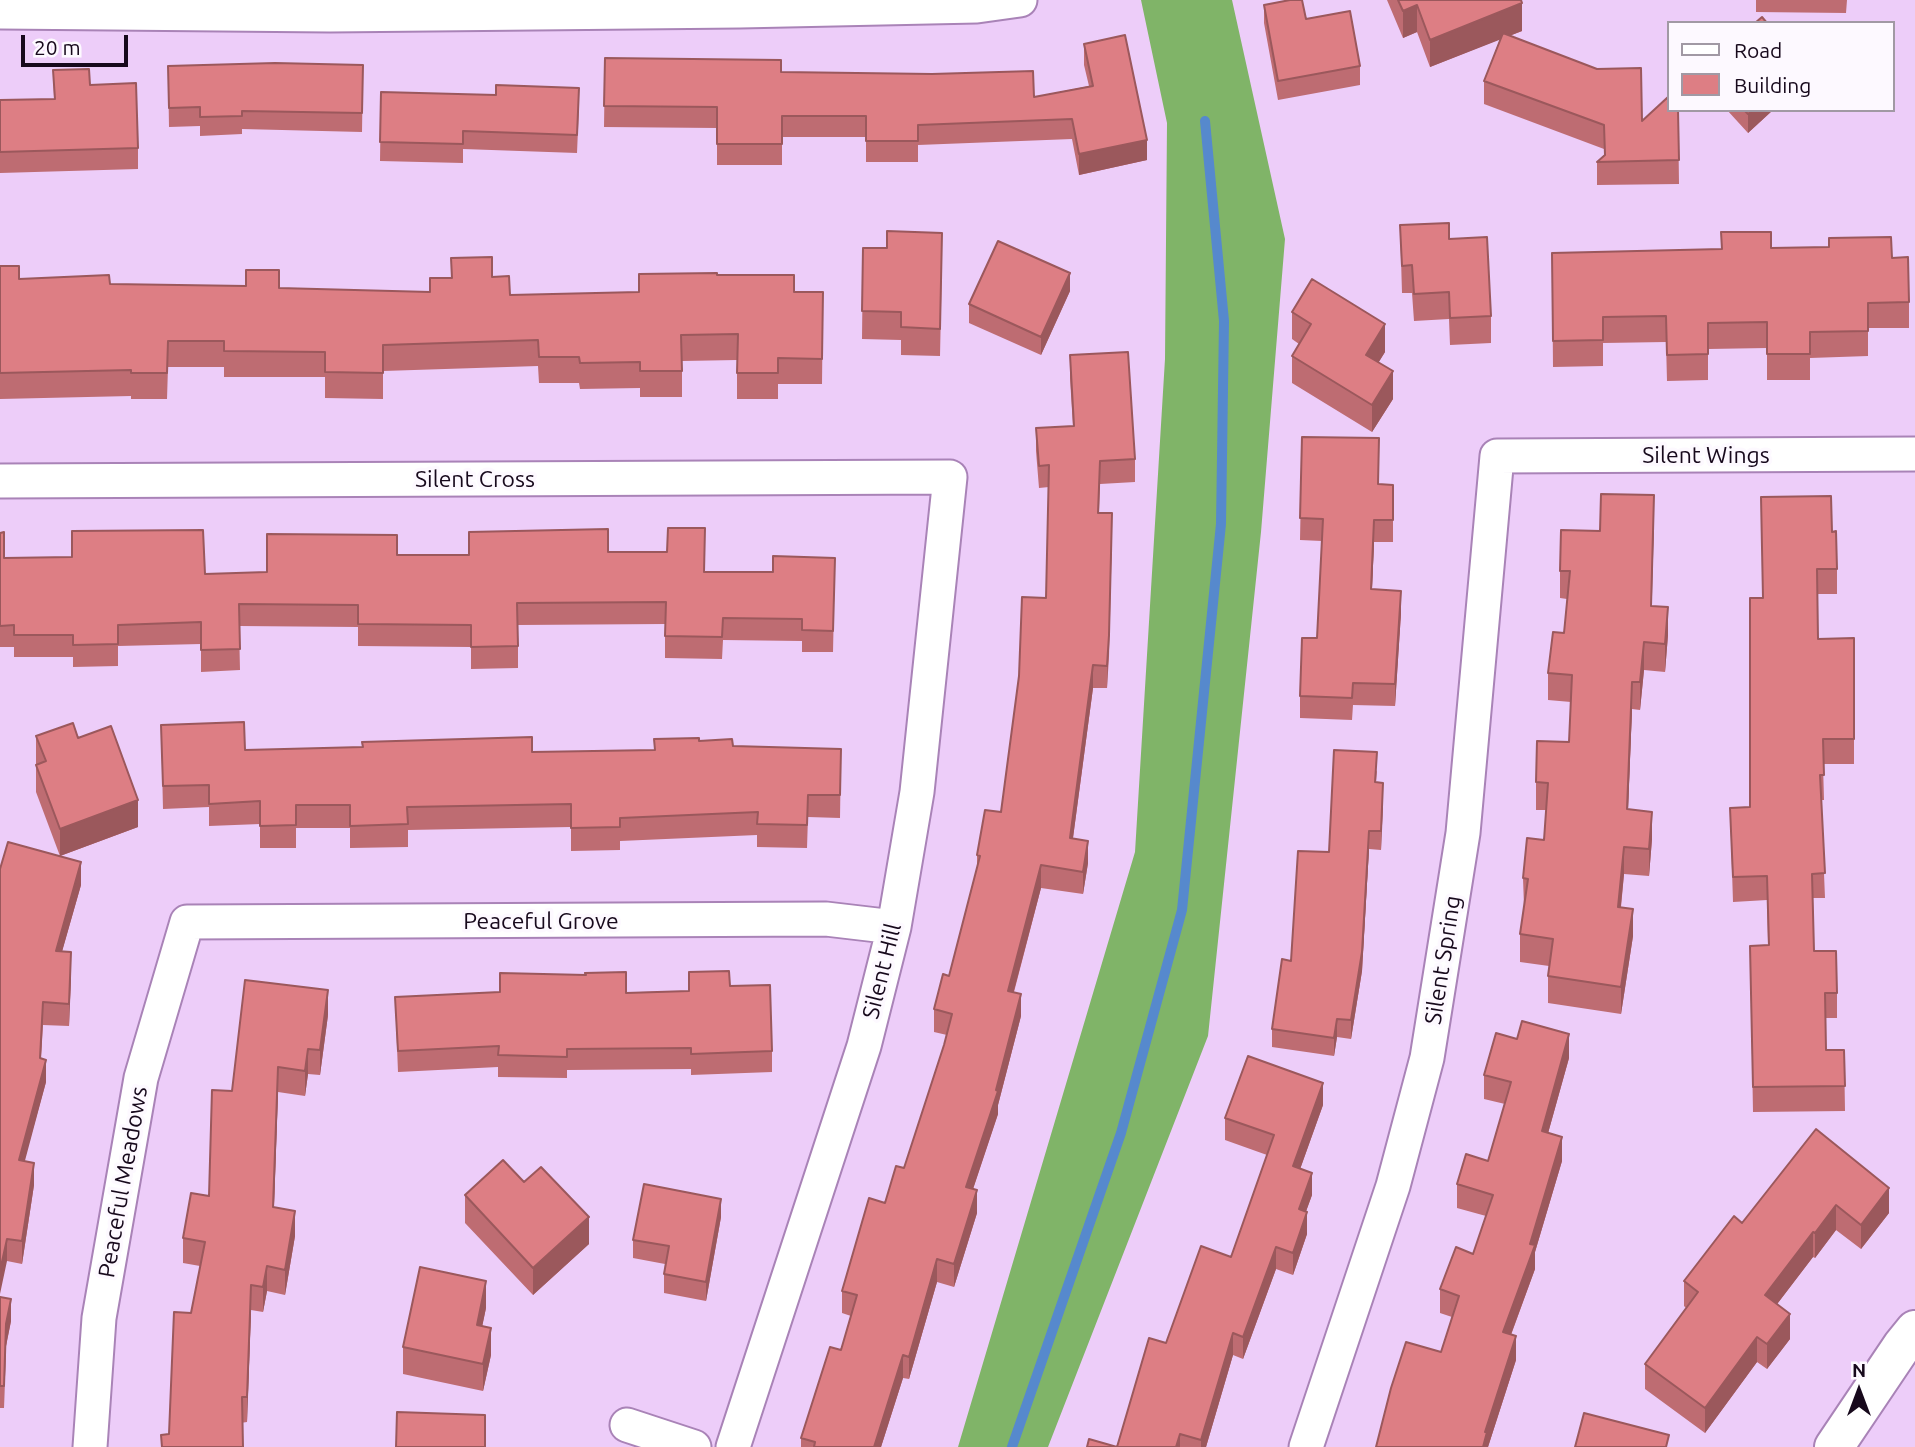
<!DOCTYPE html>
<style>
body{margin:0}
#map{position:relative;width:1915px;height:1447px;overflow:hidden;background:#edcdf9;font-family:Ubuntu,sans-serif}
canvas{display:block}
.legend{position:absolute;left:1667px;top:21px;width:228px;height:91px;box-sizing:border-box;background:#fdf9ff;border:2px solid #a199a4;margin:0;padding:9px 12px;list-style:none;font-size:21px;color:#17091c}
.legend li{display:flex;align-items:center;gap:14px;height:35px}
.legend b{width:35px;border:2px solid #a199a4}
.north{position:absolute;left:1824px;top:1356px;width:70px;height:70px;-webkit-text-stroke:5px #fdf9ff;paint-order:stroke;rotate:0deg;font-size:19px;font-weight:700;line-height:28px;text-align:center;color:#17091c}
.north::after{content:'';display:block;margin:auto;width:24px;height:32px;background:#17091c;clip-path:polygon(50% 0,100% 100%,50% 72%,0 100%)}
.scale{position:absolute;left:21px;top:35px;width:107px;height:32px;box-sizing:border-box;border:4px solid #17091c;border-top:0;padding-left:9px;font-size:21px;line-height:24px;white-space:nowrap;color:#17091c;-webkit-text-stroke:5px #fdf9ff;paint-order:stroke}
</style>
<div id="map">
<canvas width="1915" height="1447"></canvas>
<ul class="legend">
<li><b style="height:9px;background:#fff"></b>Road</li>
<li><b style="height:19px;background:#dd7e84"></b>Building</li>
</ul>
<div class="north">N</div>
<div class="scale">20 m</div>
</div>
<script>
const g = document.querySelector('canvas').getContext('2d');
g.lineJoin = 'round';
function paint(path, color) {
  g.fillStyle = color;
  g.fill(path, 'evenodd');
}
function strokePath(path, color, width, dash) {
  g.strokeStyle = color;
  g.lineWidth = width;
  g.lineCap = dash ? 'butt' : 'round';
  g.setLineDash(dash || []);
  g.stroke(path);
}
function label(font, color, halo, rows, align = 'center') {
  g.font = font + ' Ubuntu,sans-serif';
  g.lineWidth = 7;
  g.setLineDash([]);
  g.textBaseline = 'middle';
  g.strokeStyle = halo;
  g.fillStyle = color;
  for (const [text, x, y, turn = 0] of rows) {
    g.save();
    g.translate(x, y);
    g.rotate((+turn || 0) * Math.PI / 180);
    g.textAlign = isNaN(turn) ? turn : align;
    if (halo) g.strokeText(text, 0, 0);
    g.fillText(text, 0, 0);
    g.restore();
  }
}
paint(new Path2D(`
 M1141,0H1232L1285,239L1261,532L1208,1036L1048,1447H958L1135,852L1165,359L1167,123Z`), '#80b468');
strokePath(new Path2D(`
 M1012,1447L1121,1133L1182,910L1221,524L1224,321L1205,121`), '#5689cd', 10);
const minor = new Path2D(`
 M0,12L330,15L740,11L977,6L1020,0
 M0,481L950,477L917,792L894,927L864,1046L733,1447
 M627,1425L694,1447
 M90,1447L99,1318L141,1078L187,922L826,919L894,927
 M1306,1447L1393,1186L1427,1058L1463,833L1497,456L1915,454`);
const tertiary = new Path2D(`
 M1834,1447L1902,1346L1915,1330`);
strokePath(minor, '#a983b7', 37);
strokePath(tertiary, '#a983b7', 42);
strokePath(minor, '#fff', 33);
strokePath(tertiary, '#fff', 38);
paint(new Path2D(`
 M1387,0H1521L1522,31L1509,36L1642,121L1678,110L1679,184L1597,185V162L1604,155V149L1484,104V81L1500,39L1430,67L1417,32L1403,38Z
 M1756,0H1847L1846,13L1756,12Z
 M1264,5L1306,19L1360,66V85L1278,100L1264,23Z
 M1084,44L1147,160L1079,175L1072,139L918,145V162H866V137H782V165H717V128L604,127L605,58L781,72L1034,97L1089,86L1084,65Z
 M363,65L362,132L242,129V134L200,136V126L169,127L168,66Z
 M53,70L90,85L138,148V169L0,173V100L54,99Z
 M381,92L496,95L579,106L577,153L463,149V163L380,161Z
 M1727,110H1773L1748,133Z
 M1400,225L1449,239L1491,316V343L1450,345L1449,319L1414,321L1412,293H1402Z
 M863,248H887L942,260L940,356L901,355V340L862,339Z
 M1771,248L1892,258L1909,302V328H1868V356L1810,358V380H1767V348L1708,349V380L1667,381L1666,342L1603,343V366L1553,367L1552,253Z
 M0,266L19,279L110,284L430,292L492,277L510,295L639,292L717,275L794,292H823L822,384H778V399H737V360L682,361V397H640V388L580,389L579,383H539L538,366L383,371V399L325,398V377H224V367H168L167,399H131V396L0,399Z
 M1070,291L1041,355L969,323V304Z
 M1292,312L1385,352L1378,363L1393,399L1372,432L1292,383V356L1299,344L1292,339Z
 M1070,355L1135,459V482L1100,484L1099,513L1112,536L1109,657L1107,688H1093L1073,838L1088,863L1083,894L1041,888L1014,992L1021,1016L998,1105V1114L973,1189L977,1213L954,1287L937,1282L909,1379L903,1378L881,1447H801V1438L841,1350L851,1316L842,1313V1291L885,1203L904,1168L947,1035L934,1032V1009L949,976L977,867V855L1001,812L1046,598L1049,487L1039,488L1036,451V428L1073,426L1070,378Z
 M1302,437L1378,484L1393,485V542H1374L1372,589L1401,613L1395,706L1353,705L1352,720L1300,718V696L1317,638L1322,541L1300,540Z
 M1761,497L1832,532L1837,569V594H1817L1818,639L1854,638V764H1823L1824,800H1821L1825,898H1813L1814,951L1837,993V1018H1826V1050H1844L1845,1111L1753,1112L1750,946L1768,945L1767,900L1733,902L1730,808L1750,807L1763,598Z
 M1654,523L1651,606L1668,635L1665,672L1644,670L1640,710L1632,709L1628,809L1652,839L1649,876L1624,874L1621,907L1633,936L1621,1014L1548,1003V976L1549,966L1520,962V934L1524,906L1523,878L1544,840L1546,810H1536V782L1569,742L1571,702L1548,700V673L1564,633L1567,599L1560,598V571L1600,531Z
 M0,533L4,558L205,574L267,572L397,555H469L608,552L705,572H773L835,558L833,652H802V641L723,640L722,659L665,658V624L518,625V668L471,669V647L358,646V627L239,626L240,670L201,672V644L118,646V666L73,667V657H14V647H0Z
 M161,725L245,750L532,752L654,750L699,741L733,746L841,749L840,818L808,817L807,848L757,847V835L620,841V850L571,851V827L408,830V847L350,848V828H296V848H260V824L209,826V807L163,809Z
 M36,736L78,738L138,827L60,856L36,792Z
 M1377,770L1376,782L1383,801L1381,850L1369,849L1362,971L1351,1039L1337,1037L1334,1056L1272,1047V1029L1291,961L1329,852Z
 M0,869L81,885L62,951L71,974L69,1026L43,1025L41,1058L46,1082L24,1161L34,1185L22,1264L7,1261Z
 M689,972L730,986L772,1051V1072L691,1075V1069L567,1070V1078L498,1077V1067L398,1072L395,997L689,991Z
 M328,1015L320,1075L308,1074L305,1096L278,1092L274,1207L295,1236L285,1295L267,1291L263,1312L251,1310L247,1422L169,1434L200,1266L183,1263V1238L209,1196L232,1091Z
 M1569,1058L1548,1133L1562,1161L1535,1252V1269L1511,1335L1516,1360L1488,1447H1376L1441,1352L1452,1317L1440,1313V1289L1473,1254L1486,1216L1457,1208V1184L1488,1161L1505,1104L1484,1099V1075Z
 M1323,1105L1300,1169L1312,1195L1306,1211L1307,1234L1293,1275L1276,1269L1243,1359L1233,1355L1206,1447H1087H1117L1166,1343L1231,1257L1267,1155L1225,1140V1118Z
 M1816,1129L1889,1213L1861,1249L1836,1230L1815,1258L1813,1257L1777,1304L1790,1339L1767,1369L1757,1362L1705,1433L1645,1389V1364L1686,1308L1684,1306V1281L1742,1223Z
 M524,1182L589,1244L533,1295L465,1223V1195Z
 M721,1217L706,1301L664,1293V1274L665,1264L633,1258V1240Z
 M0,1297L11,1321L6,1346L4,1408H0Z
 M486,1308L482,1326L491,1355L483,1391L403,1374V1347Z`), '#be6c72');
paint(new Path2D(`
 M1522,3V31L1430,67V40Z
 M1417,5V32L1403,38V11Z
 M1753,110H1773L1748,133V114Z
 M1147,140V160L1079,175V154Z
 M1070,273V291L1041,355V337Z
 M1385,324V352L1366,383V355Z
 M1393,371V399L1372,432V405Z
 M1654,495V523L1651,633V606Z
 M1112,513V536L1107,688V666Z
 M1374,520V542L1371,611V589Z
 M1401,591V613L1395,706V684Z
 M1668,607V635L1665,672V644Z
 M1644,642V670L1640,710V682Z
 M1093,665V688L1070,860V838Z
 M1632,682V709L1627,837V809Z
 M1383,783V801L1381,850V831Z
 M138,800V827L60,856V829Z
 M1652,812V839L1649,876V849Z
 M1369,831V849L1362,971L1351,1039V1020Z
 M1088,841V863L1083,894V872Z
 M1624,847V874L1618,934V907Z
 M81,862V885L56,973V951Z
 M1041,865V888L1008,1013V991Z
 M1633,909V936L1621,1014V987Z
 M71,952V974L69,1026V1004Z
 M328,990V1015L320,1075V1050Z
 M1021,994V1016L998,1105V1114L966,1210V1187L996,1090Z
 M43,1002L40,1080L46,1060V1082L19,1183V1160L40,1058Z
 M1337,1019V1037L1334,1056V1038Z
 M1569,1034V1058L1542,1155V1131Z
 M308,1049V1074L305,1096V1071Z
 M278,1067V1092L273,1232V1207Z
 M1323,1083V1105L1293,1189V1166Z
 M1562,1137V1161L1535,1252V1269L1503,1356V1332Z
 M34,1163V1185L22,1264V1241Z
 M1312,1173V1195L1299,1231V1209Z
 M1889,1188V1213L1861,1249V1225Z
 M977,1190V1213L954,1287V1264Z
 M721,1199V1217L706,1301V1282Z
 M1836,1205V1230L1815,1258V1233Z
 M295,1211V1236L285,1295V1270Z
 M1307,1212V1234L1293,1275V1253Z
 M589,1217V1244L533,1295V1268Z
 M1813,1232V1257L1765,1320V1295Z
 M7,1239V1261L0,1294V1271Z
 M1276,1247V1269L1243,1359V1337Z
 M937,1259V1282L909,1379V1357Z
 M267,1266V1291L263,1312V1287Z
 M486,1281V1308L477,1352V1325Z
 M251,1285V1310L247,1422V1397Z
 M11,1299V1321L6,1346L4,1408L6,1324Z
 M1790,1314V1339L1767,1369V1344Z
 M491,1328V1355L483,1391V1364Z
 M1233,1333V1355L1206,1447H1201V1440Z
 M1516,1336V1360L1488,1447H1483L1485,1432Z
 M1757,1337V1362L1705,1433V1408Z
 M903,1355V1378L881,1447H874Z
 M1180,1434V1447H1176Z`), '#9b585c');
const building = new Path2D(`
 M1290,0H1302L1306,19L1350,11L1360,66L1278,81L1264,5Z
 M1398,0H1521L1522,3L1430,40L1417,5L1403,11Z
 M1762,17L1767,23H1755Z
 M1503,33L1597,69L1641,68L1642,121L1668,97V110H1678L1679,160L1597,162L1605,155L1604,125L1484,81Z
 M1125,35L1147,140L1079,154L1072,119L918,125V141H866V116H782V144H717V107L604,106L605,58L781,60V72L932,74L1033,71L1034,97L1093,86L1084,44Z
 M275,63L363,65L362,113L242,111V116L200,117V107L169,108L168,66Z
 M89,69L90,85L136,83L138,148L0,152V100L55,99L53,70Z
 M496,85L579,88L577,135L463,131V144L380,142L381,92L496,95Z
 M1744,110H1753L1748,114Z
 M1449,223V239L1487,237L1491,316L1450,318L1449,292L1414,294L1412,265L1402,266L1400,225Z
 M887,231L942,233L940,329L901,327V312L862,311L863,248H887Z
 M1721,232H1771V248L1829,247V238L1891,237L1892,258L1908,257L1909,302L1868,303V331L1810,332V354H1767V322L1708,323V354L1667,355L1666,316L1603,317V340L1553,341L1552,253L1722,249Z
 M998,241L1070,273L1041,337L969,304Z
 M492,257V277L509,276L510,295L639,292V274L717,273V275H794V292H823L822,359L778,358V373H737L738,334L681,335L682,371H640V362L580,363L579,357H539L538,340L383,345V373L325,372V352L224,351V341H168L167,373H131V370L0,373V266H19V279L109,275L110,284L246,286V270H279V288L430,292V278H452L451,258Z
 M1312,279L1385,324L1366,355L1393,371L1372,405L1292,356L1311,324L1292,312Z
 M1128,352L1135,459L1100,461L1098,513H1112L1109,635L1107,666L1093,665L1070,838L1088,841L1083,872L1041,865L1008,991L1021,994L996,1090L998,1091L966,1187L977,1190L954,1264L937,1259L909,1357L903,1355L874,1447H814L815,1442L801,1438L830,1347L841,1350L857,1295L842,1291L869,1198L885,1203L896,1166L904,1168L944,1045L952,1014L934,1009L943,974L949,976L980,856L977,855L985,810L1001,812L1019,676L1022,597L1046,598L1049,465L1039,466L1036,428L1074,426L1070,355Z
 M1302,437L1379,438L1378,484L1393,485V520H1374L1371,589L1401,591L1395,684L1353,683L1352,698L1300,696L1302,638H1317L1323,519L1300,518Z
 M1601,494L1654,495L1651,606L1668,607L1665,644L1644,642L1640,682H1632L1627,809L1652,812L1649,849L1624,847L1618,907L1633,909L1621,987L1548,976L1553,939L1520,934L1528,879L1523,878L1527,838L1544,840L1548,783L1536,782L1537,741L1569,742L1572,675L1548,673L1553,632L1564,633L1570,571H1560L1561,530L1600,531Z
 M1831,496L1832,532L1836,531L1837,569H1817L1818,639L1854,638V739H1823L1824,775H1820L1825,873L1812,874L1814,951H1836L1837,993H1825L1826,1050H1844L1845,1086L1753,1087L1750,946L1769,945L1767,876L1733,877L1730,808L1750,807V598H1763L1761,497Z
 M668,528H705L704,572H773V556L835,558L833,631L802,630V619L723,618L722,637L665,636L666,602L517,603L518,646L471,647V625L358,624V605L239,604L240,649L201,650V622L118,625V644L73,645V635H14V625L0,626V533L4,532V558L72,557V531L203,530L205,574L267,572V534L397,535V555H469V532L608,529V552H667Z
 M244,722L245,750L363,747L362,742L532,737V752L655,750L654,739L699,738V741L732,739L733,746L841,749L840,795H808L807,825L757,824L758,812L620,818V827L571,828V804L407,807L408,824L350,826V805H296V825L260,826V801L209,804V785L163,786L161,725Z
 M73,723L78,738L111,726L138,800L60,829L36,765L46,761L36,736Z
 M1334,750L1377,752L1375,782L1383,783L1381,831H1369L1362,952L1351,1020L1337,1019L1334,1038L1272,1029L1282,959L1291,961L1298,851L1329,852Z
 M8,842L81,862L56,951L71,952L69,1004L43,1002L40,1058L46,1060L19,1160L34,1163L22,1241L7,1239L0,1271V869Z
 M729,971L730,986L770,985L772,1051L691,1054V1048L567,1049V1057L498,1055L499,1046L398,1051L395,997L500,992V973L586,975L585,973L626,972V993L689,991V972Z
 M245,980L328,990L320,1050L308,1049L305,1071L278,1067L273,1207L295,1211L285,1270L267,1266L263,1287L251,1285L247,1397H242L243,1447H162L161,1435L169,1434L174,1312L191,1313L205,1242L183,1238L191,1193L209,1196L212,1090L232,1091Z
 M1522,1021L1569,1034L1542,1131L1562,1137L1530,1244L1535,1245L1503,1332L1516,1336L1485,1432H1487L1483,1447H1376L1391,1388L1406,1342L1441,1352L1459,1296L1440,1289L1456,1247L1473,1254L1493,1195L1457,1184L1466,1154L1488,1161L1511,1082L1484,1075L1496,1033L1517,1039Z
 M1248,1056L1323,1083L1293,1166L1312,1173L1299,1209L1307,1212L1293,1253L1276,1247L1243,1337L1233,1333L1201,1440L1180,1434L1176,1447H1087L1089,1439L1117,1447L1149,1338L1166,1343L1201,1246L1231,1257L1274,1135L1225,1118Z
 M1816,1129L1889,1188L1861,1225L1836,1205L1815,1233L1813,1232L1765,1295L1790,1314L1767,1344L1757,1337L1705,1408L1645,1364L1698,1292L1684,1281L1734,1216L1742,1223Z
 M503,1160L524,1182L541,1167L589,1217L533,1268L465,1195Z
 M644,1184L721,1199L706,1282L664,1274L669,1246L633,1240Z
 M420,1267L486,1281L477,1325L491,1328L483,1364L403,1347Z
 M0,1297L11,1299L6,1324L4,1386H0Z
 M397,1412L485,1415V1447H396Z
 M1584,1413L1669,1435L1666,1447H1575Z`);
paint(building, '#dd7e84');
strokePath(building, '#9b585c', 2);
label('23px', '#17091c', '#fdf9ff', [
 ["Silent Wings",1706,455],
 ["Silent Cross",475,479],
 ["Peaceful Grove",541,921],
 ["Silent Spring",1443,960,-81],
 ["Silent Hill",882,971,-76],
 ["Peaceful Meadows",123,1182,-80]
]);
</script>
